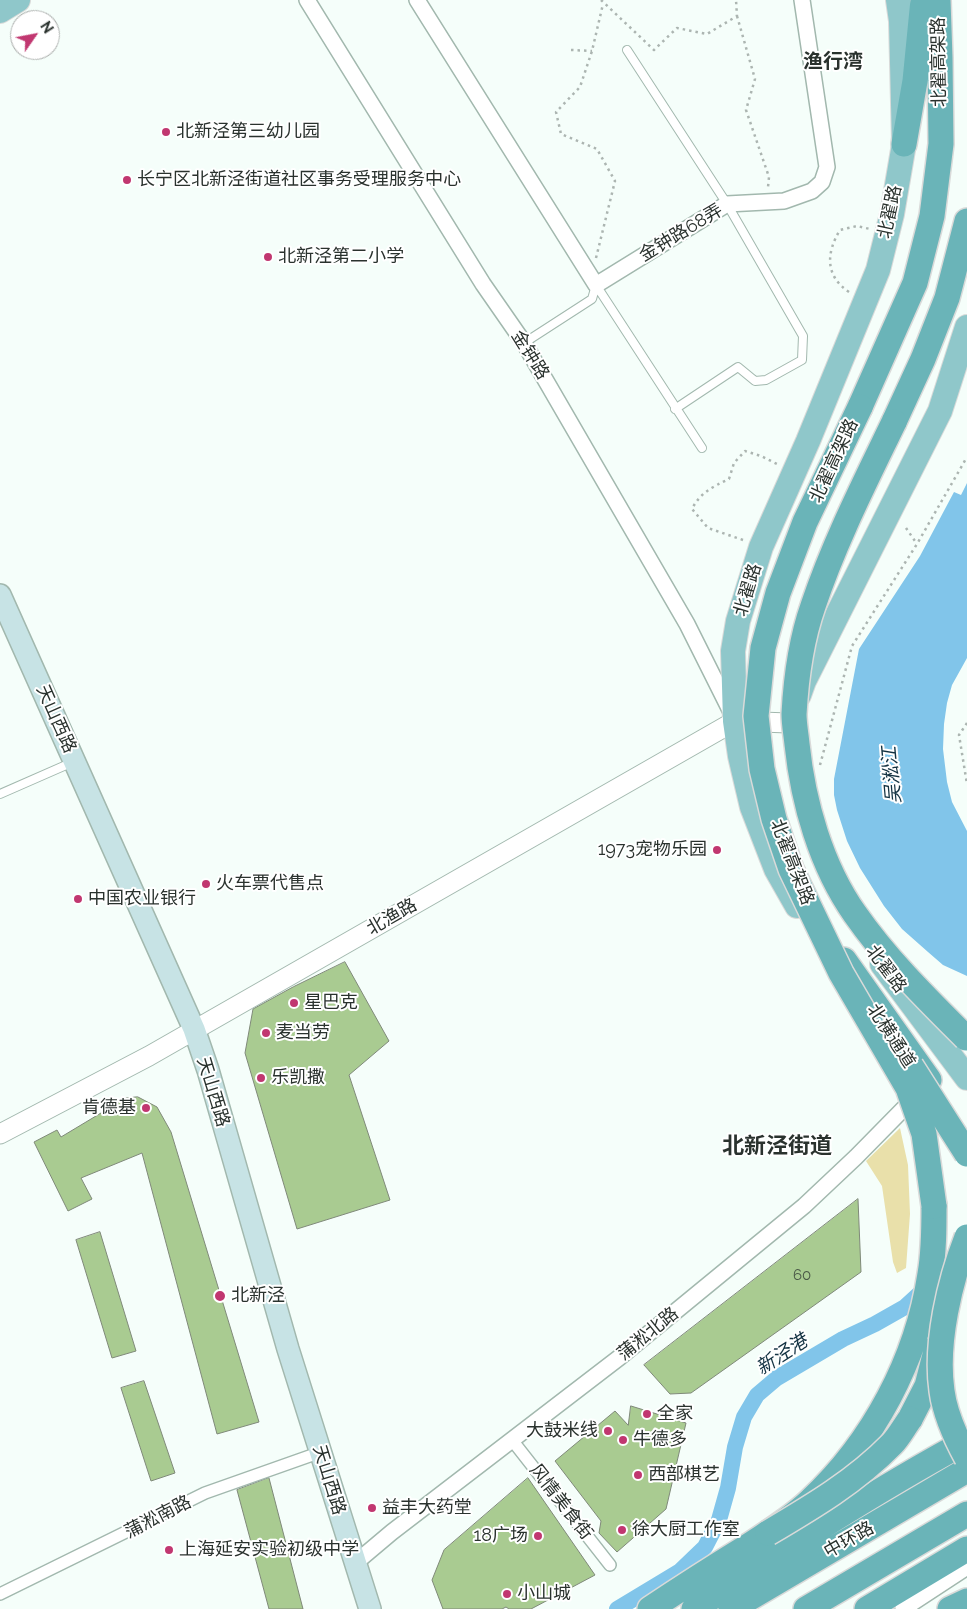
<!DOCTYPE html>
<meta charset="utf-8">
<style>
body{margin:0}
#map{position:relative;width:967px;height:1609px;overflow:hidden;background:#f5fefa;font-family:Raleway,sans-serif}
canvas{display:block}
.north{position:absolute;left:10px;top:10px;width:50px;height:50px;box-sizing:border-box;background:#fff;border:1px solid #aaadab;border-radius:50%;rotate:57deg;font-size:14px;font-weight:700;line-height:20px;text-align:center;color:#2a322e}
.north::after{content:'';display:block;margin:auto;width:18px;height:22px;background:#c13770;clip-path:polygon(50% 0,100% 100%,50% 72%,0 100%)}
</style>
<div id="map">
<canvas width="967" height="1609"></canvas>
<div class="north">N</div>
</div>
<script>
const g = document.querySelector('canvas').getContext('2d');
g.lineJoin = 'round';
function paint(path, color) {
  g.fillStyle = color;
  g.fill(path, 'evenodd');
}
function strokePath(path, color, width, dash) {
  g.strokeStyle = color;
  g.lineWidth = width;
  g.lineCap = dash ? 'butt' : 'round';
  g.setLineDash(dash || []);
  g.stroke(path);
}
function label(font, color, halo, rows, align = 'center') {
  g.font = font + ' Raleway,"Noto Sans SC",sans-serif';
  g.lineWidth = 4;
  g.setLineDash([]);
  g.textBaseline = 'middle';
  g.strokeStyle = halo;
  g.fillStyle = color;
  for (const [text, x, y, turn = 0] of rows) {
    g.save();
    g.translate(x, y);
    g.rotate((+turn || 0) * Math.PI / 180);
    g.textAlign = isNaN(turn) ? turn : align;
    if (halo) g.strokeText(text, 0, 0);
    g.fillText(text, 0, 0);
    g.restore();
  }
}
paint(new Path2D(`
 M900,1128L908,1165L910,1214L906,1268L897,1273L893,1262L882,1186L866,1161Z`), '#e9e0aa');
paint(new Path2D(`
 M967,483V658L952,685L947,703L944,724L943,749L947,782L952,802L967,831V976L943,965L928,952L902,929L884,906L860,868L847,841L837,810L834,795V779L859,649L920,556L954,492L961,495Z`), '#81c5ea');
strokePath(new Path2D(`
 M617,1609L680,1571L705,1547L719,1520L728,1488L735,1447L744,1417L757,1395L777,1378L843,1339L875,1324L905,1307L929,1285`), '#81c5ea', 16);
const building = new Path2D(`
 M345,962L389,1041L349,1075L390,1200L297,1229L245,1053L253,1009L293,987Z
 M138,1097L157,1107L171,1132L259,1422L217,1434L142,1153L81,1178L92,1199L68,1211L34,1142L57,1130L61,1137L126,1098Z
 M858,1199L861,1272L691,1393L670,1394L644,1365Z
 M100,1232L136,1351L112,1358L76,1240Z
 M144,1381L175,1473L151,1481L121,1388Z
 M631,1406L686,1423L666,1509L617,1552L599,1533L601,1521L555,1461L615,1411L628,1425Z
 M269,1478L303,1609H269L237,1490Z
 M528,1478L595,1575L531,1609H509L506,1607L502,1609H443L432,1580L444,1550Z`);
paint(building, '#a9cb91');
strokePath(building, '#7f8979', 1);
const service = new Path2D(`
 M627,50L727,204L803,336L802,360L766,380L755,381L738,367L675,409
 M596,285L702,448
 M524,343L592,299L596,285
 M0,794L73,762`);
const pedestrian = new Path2D(`
 M512,1440L610,1565
 M0,1594L205,1493L321,1452`);
const minor = new Path2D(`
 M307,0L483,284L524,343L687,624L732,714
 M417,0L596,285L727,204L784,201L812,191L822,182L827,167L802,0
 M354,1564L392,1532L620,1357L804,1206L856,1157L917,1095
 M903,1609L967,1567`);
const tertiary = new Path2D(`
 M0,1134L149,1056L735,721L788,723`);
const secondary = new Path2D(`
 M0,595L194,1029L208,1070L288,1349L370,1609`);
const primary = new Path2D(`
 M0,11L18,0
 M799,695L804,681L940,411L967,327
 M797,906L776,869L752,807L740,756L735,721L733,651L738,621L761,547L808,441L878,270L892,214L904,144L901,21L898,0
 M882,964L967,1078`);
const trunk = new Path2D(`
 M904,144L915,81L923,0
 M860,407L915,283L932,216L941,144L940,58L938,0
 M894,422L923,359L947,298L967,221
 M844,960L929,1080
 M910,1419L927,1386L937,1347
 M650,1609C680,1589 711,1569 742,1550C765,1535 790,1520 810,1501C873,1442 917,1360 930,1274C934,1252 934,1229 934,1206
 M694,1609C783,1551 873,1492 967,1441
 M731,1609L967,1470
 M806,1609L967,1514
 M867,1609L967,1549
 M950,1609L967,1601`);
strokePath(service, '#a2b8ae', 10);
strokePath(pedestrian, '#a2b8ae', 14);
strokePath(minor, '#a2b8ae', 18);
strokePath(tertiary, '#a2b8ae', 21);
strokePath(secondary, '#a2b8ae', 24);
strokePath(primary, '#d9dad9', 26);
strokePath(trunk, '#d9dad9', 28);
strokePath(new Path2D(`
 M601,0L654,50L677,28L707,34L737,16L736,0
 M737,16L755,79L746,110L769,177L768,187
 M571,50L592,51
 M596,258L615,181L597,149L561,134L556,112L580,87L592,51L603,4
 M849,292C825,276 826,253 840,230L857,226L870,229
 M906,528L917,544
 M743,540L708,528L692,509C700,493 712,487 729,479L734,463L745,451L761,456L777,464
 M967,723L959,735L967,784
 M820,765L852,646L917,544L967,457`), '#acb5b1', 2.5, [2.5, 4]);
strokePath(service, '#fff', 8);
strokePath(pedestrian, '#fff', 11);
strokePath(minor, '#fff', 15);
strokePath(tertiary, '#fff', 19);
strokePath(secondary, '#c7e3e5', 21);
strokePath(primary, '#8fc7ca', 24);
strokePath(trunk, '#6ab4b8', 25);
const trunkBridge = new Path2D(`
 M860,407L805,522L778,593L763,648L756,716L762,769L774,819L791,869L841,973L908,1088L924,1134L934,1206
 M894,422C865,482 834,543 813,606C801,640 796,677 794,714C794,724 796,734 797,744C803,802 821,866 855,914C887,960 927,999 966,1038
 M911,1066L967,1154
 M967,1237C950,1281 935,1343 942,1391C945,1414 956,1438 967,1458
 M768,1533C812,1507 856,1481 892,1444C899,1437 904,1427 910,1419`);
strokePath(trunkBridge, '#d9dad9', 28, []);
strokePath(trunkBridge, '#6ab4b8', 25);
for (const [x, y, r, color] of [
 [166,132,5,"#c13770"],
 [127,180,5,"#c13770"],
 [268,257,5,"#c13770"],
 [717,850,5,"#c13770"],
 [206,884,5,"#c13770"],
 [78,899,5,"#c13770"],
 [294,1003,5,"#c13770"],
 [266,1033,5,"#c13770"],
 [261,1078,5,"#c13770"],
 [146,1108,5,"#c13770"],
 [220,1296,6,"#c13770"],
 [647,1414,5,"#c13770"],
 [608,1431,5,"#c13770"],
 [623,1440,5,"#c13770"],
 [638,1475,5,"#c13770"],
 [372,1508,5,"#c13770"],
 [622,1530,5,"#c13770"],
 [538,1536,5,"#c13770"],
 [169,1550,5,"#c13770"],
 [507,1594,5,"#c13770"]
]) {
  const dot = new Path2D();
  dot.arc(x, y, r, 0, 2 * Math.PI);
  g.fillStyle = color;
  g.fill(dot);
  strokePath(dot, '#fff', 2);
}
label('15px', '#4a5847', null, [
 ["60",802,1275]
]);
label('18px', '#2a322e', '#fff', [
 ["北翟高架路",939,62,-91],
 ["北翟路",890,212,-78],
 ["金钟路68弄",681,233,-31],
 ["金钟路",530,355,58],
 ["北翟高架路",834,461,-65],
 ["北翟路",748,590,-73],
 ["天山西路",56,719,66],
 ["北翟高架路",792,862,69],
 ["北渔路",392,917,-30],
 ["北翟路",886,969,53],
 ["北横通道",891,1036,57],
 ["天山西路",213,1092,73],
 ["蒲淞北路",648,1334,-39],
 ["天山西路",329,1480,73],
 ["风情美食街",561,1502,52],
 ["蒲淞南路",158,1517,-27],
 ["中环路",849,1540,-30]
]);
label('18px', '#2a322e', '#fff', [
 ["北新泾第三幼儿园",176,132],
 ["长宁区北新泾街道社区事务受理服务中心",137,180],
 ["北新泾第二小学",278,257],
 ["1973宠物乐园",707,850,"right"],
 ["火车票代售点",216,884],
 ["中国农业银行",88,899],
 ["星巴克",304,1003],
 ["麦当劳",276,1033],
 ["乐凯撒",271,1078],
 ["肯德基",136,1108,"right"],
 ["北新泾",231,1296],
 ["全家",657,1414],
 ["大鼓米线",598,1431,"right"],
 ["牛德多",633,1440],
 ["西部棋艺",648,1475],
 ["益丰大药堂",382,1508],
 ["徐大厨工作室",632,1530],
 ["18广场",528,1536,"right"],
 ["上海延安实验初级中学",179,1550],
 ["小山城",517,1594]
], 'left');
label('italic 19px', '#133242', '#fff', [
 ["吴淞江",892,775,-95],
 ["新泾港",782,1355,-33]
]);
label('bold 20px', '#2a322e', '#fff', [
 ["渔行湾",833,62]
]);
label('bold 22px', '#2a322e', '#fff', [
 ["北新泾街道",777,1146]
]);
</script>
